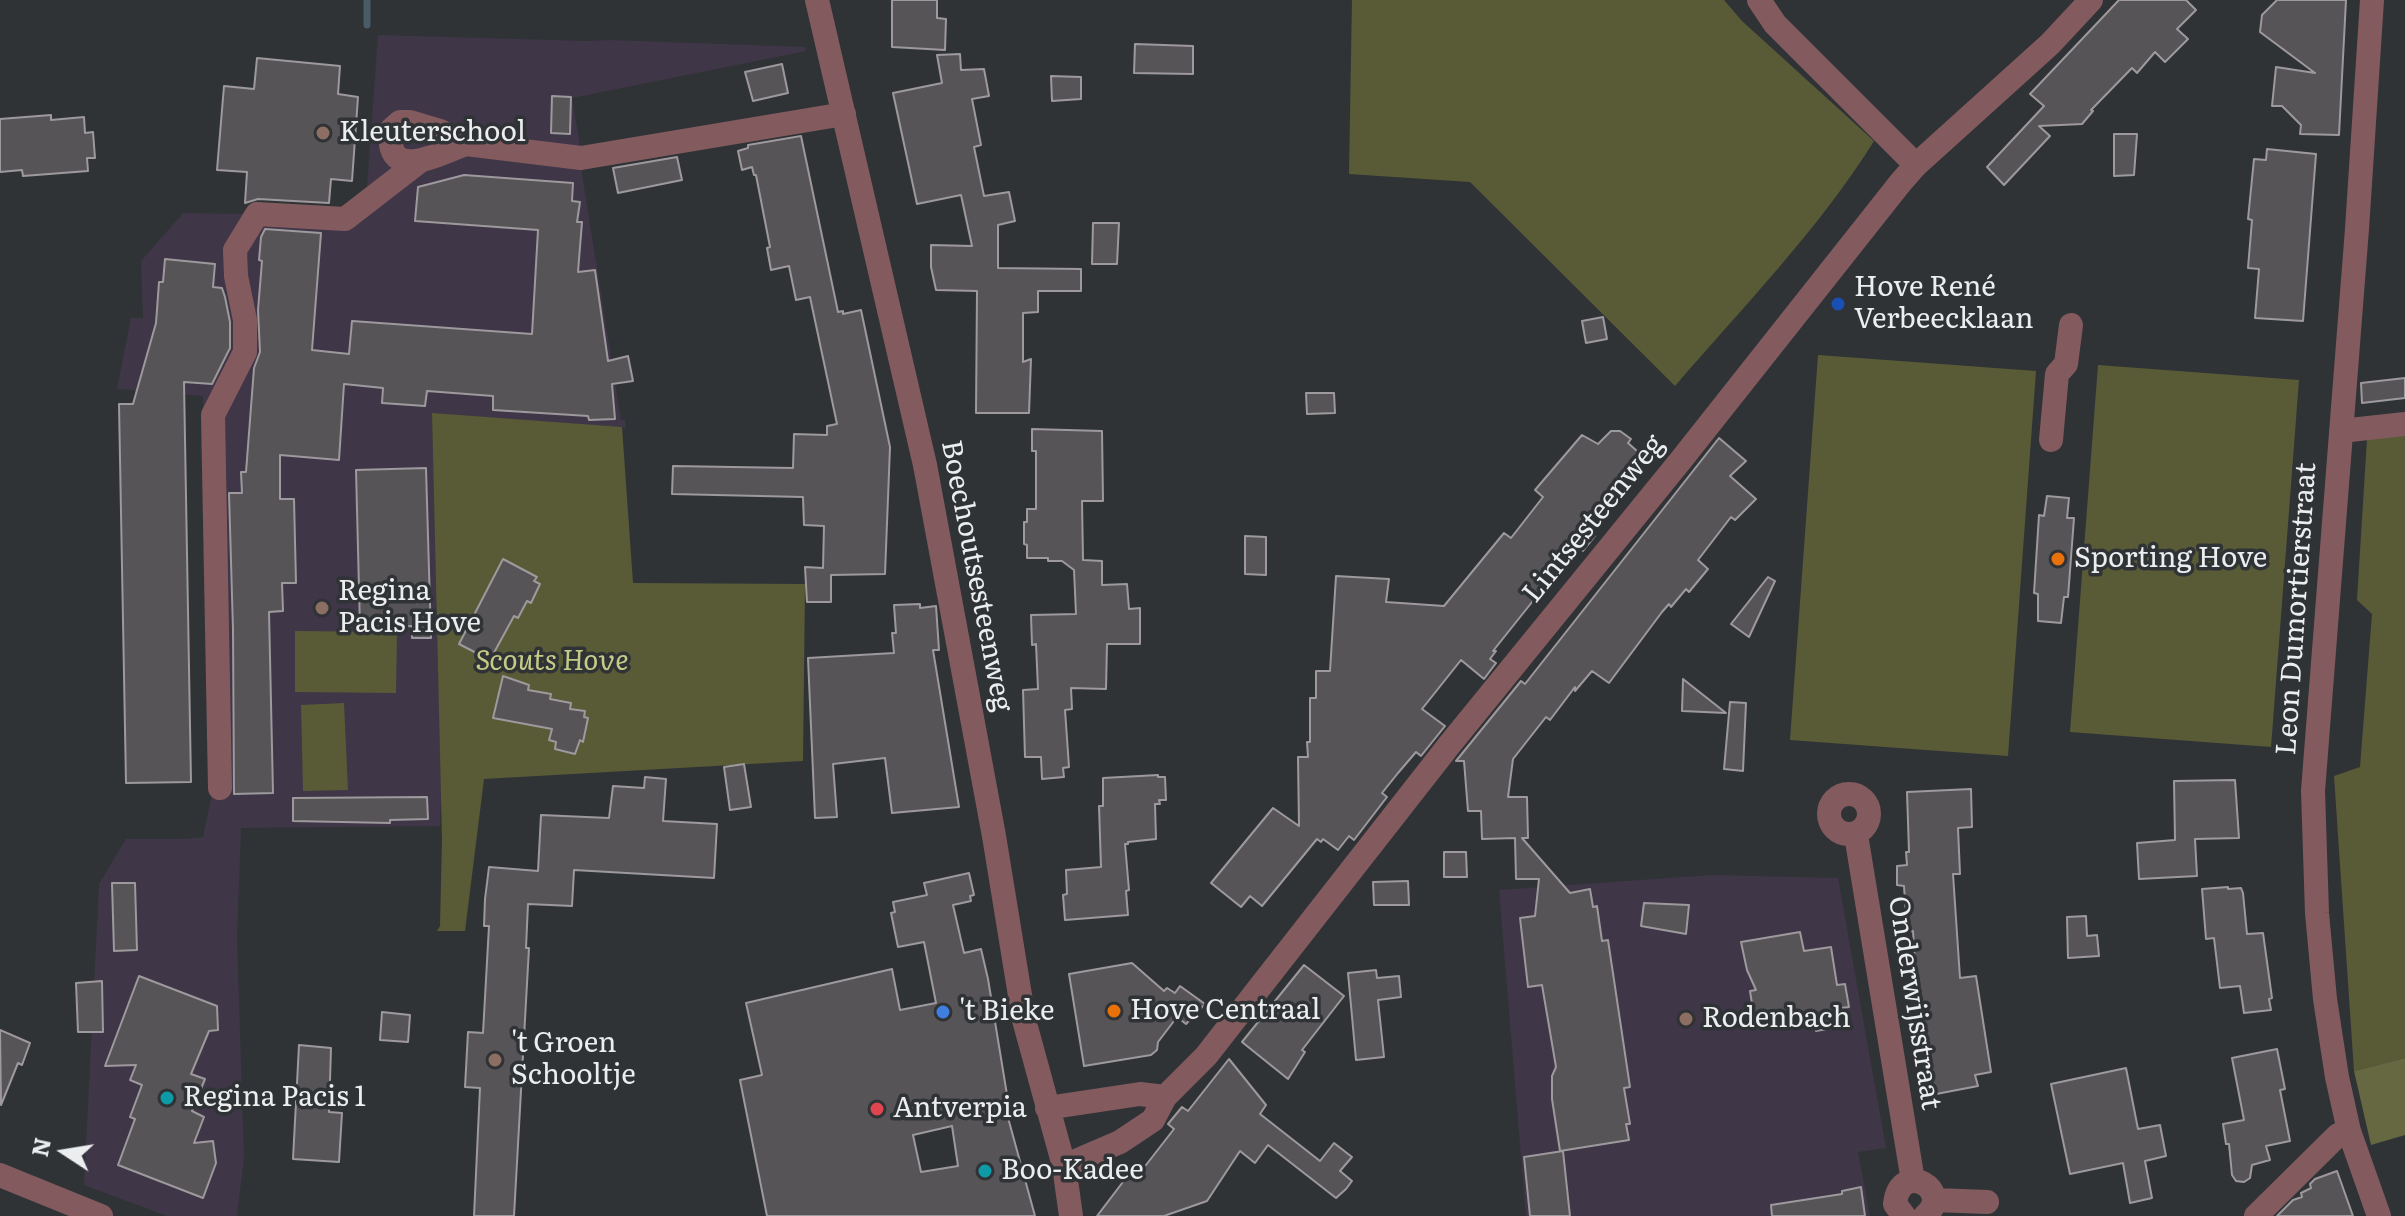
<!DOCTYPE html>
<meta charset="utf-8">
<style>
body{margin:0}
#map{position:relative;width:2405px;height:1216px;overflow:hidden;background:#303336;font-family:Literata,serif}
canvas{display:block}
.north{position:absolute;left:24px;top:1112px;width:80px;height:80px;-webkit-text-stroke:6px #303336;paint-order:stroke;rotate:282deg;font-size:22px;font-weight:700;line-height:32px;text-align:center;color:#ecedef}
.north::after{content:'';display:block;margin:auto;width:28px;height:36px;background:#ecedef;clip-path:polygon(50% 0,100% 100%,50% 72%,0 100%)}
</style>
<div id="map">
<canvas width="2405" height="1216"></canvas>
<div class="north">N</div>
</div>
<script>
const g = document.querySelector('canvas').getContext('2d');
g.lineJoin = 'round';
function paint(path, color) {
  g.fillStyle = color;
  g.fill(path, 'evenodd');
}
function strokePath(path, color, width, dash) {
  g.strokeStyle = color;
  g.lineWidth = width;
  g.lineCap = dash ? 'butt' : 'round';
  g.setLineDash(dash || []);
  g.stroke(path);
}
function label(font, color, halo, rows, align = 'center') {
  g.font = font + ' Literata,serif';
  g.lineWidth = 7;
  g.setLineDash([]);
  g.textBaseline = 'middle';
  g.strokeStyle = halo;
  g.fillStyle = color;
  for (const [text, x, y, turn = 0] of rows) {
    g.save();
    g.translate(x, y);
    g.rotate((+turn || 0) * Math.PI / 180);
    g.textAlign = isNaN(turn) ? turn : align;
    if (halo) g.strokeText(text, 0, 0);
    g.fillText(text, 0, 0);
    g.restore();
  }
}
paint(new Path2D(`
 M378,35L588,41L610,40L805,47L806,51L572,98L579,139L582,174L621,420H625L626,429L622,427L432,414L441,787L440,826L241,828L237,936L244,1158L237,1216H167L84,1185L99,884L126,839H184L203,837L212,794L203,396L117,389L131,318H143L141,261L183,213L365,216Z
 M1711,875L1838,878L1886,1148L1858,1152L1870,1216H1526L1499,890Z`), '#3f3647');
paint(new Path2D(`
 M1352,0H1724L1742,21L1874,141C1820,228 1742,308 1675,386L1470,182L1349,174Z
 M1818,355L2036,371L2008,756L1790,740Z
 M2098,365L2299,380L2271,747L2070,732Z
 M432,413L622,427L633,583L805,584L803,761L484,779L465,931H437L440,926L442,840Z
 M2405,435V1058L2354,1071L2334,776L2360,767L2372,614L2357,600L2367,439Z
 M295,631L397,632L396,693L295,692Z
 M344,703L348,790L303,791L301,705Z`), '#595b37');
paint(new Path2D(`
 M2405,1058V1135L2371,1145L2354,1071Z`), '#656840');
strokePath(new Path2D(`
 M367,25V0`), '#495b67', 7);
const building = new Path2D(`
 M892,0H937V18L946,19L945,50L892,47Z
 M2119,0H2186L2196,10L2177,29L2188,39L2165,62L2155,52L2137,73L2132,68L2091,110L2093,111L2082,124L2039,126L2050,136L2004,185L1987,167L2044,106L2030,94Z
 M2277,0H2346L2339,135L2300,134L2301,125L2282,106H2272L2276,67L2315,73L2260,32L2262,15Z
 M1135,44L1193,46V74L1134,73Z
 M960,54L961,70L984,69L989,96L972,99L981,145L974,147L984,196L1009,192L1015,221L998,225V268L1081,269V291H1038V312L1023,313V362L1031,359L1029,413H976L977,291L936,290L931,267V245L972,246L961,195L917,204L893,93L942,83L937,55Z
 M257,58L340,66L338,94L358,97L352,181L331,179L329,203L258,199L245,203L247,172L217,170L224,86L254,89Z
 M782,64L788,93L753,101L745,72Z
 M1051,76L1081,77V99L1052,101Z
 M552,96L571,97L570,134L551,133Z
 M51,115V120L84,117L85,133L93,132L95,158H87L88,171L23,176L22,170L0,172V119Z
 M2114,134H2137L2134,175L2114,176Z
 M801,136L838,312L843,311V314L861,310L890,447L885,574L831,575V602H807L805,567L823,568L824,526L804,525L803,497L672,494L673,466L793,468L794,434L827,435V426L837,424L810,297L796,300L789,266L771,270L767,248L770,247L756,175H754L752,167L742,170L738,151L748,148V145Z
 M2267,149L2316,154L2303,321L2255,318L2259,269L2248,268L2252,220L2248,219L2254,159L2266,160Z
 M677,157L682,180L618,193L613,168Z
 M464,175L573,183L572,201L580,202L577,222H582L578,272L595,270L608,361L628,356L633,381L612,384L615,419L589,420L588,416L493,410V396L427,391L425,406L382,403L383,388L344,384L339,460L280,455V499H294L296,583H282L283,611L269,612L273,793L234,794L233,630L229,493H242L241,472H246L254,368L260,352L258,310L262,261L259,260L261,237L265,229L321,233L312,350L349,354L352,321L532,334L538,230L415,221L418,187Z
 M1093,223H1119L1117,264H1092Z
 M165,259L215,264L213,287L222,288L225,297L230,322V348L212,384L184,382L191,782L126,783L119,404H133L156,323L159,282H163Z
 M1603,317L1607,339L1586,343L1582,321Z
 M2405,378V398L2362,403L2361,383Z
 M1306,393H1334L1335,413L1307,414Z
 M1032,429L1102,431L1103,501H1082L1083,560L1102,561V585L1127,584L1129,609L1140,608V644H1107L1106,689L1071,688L1072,709L1065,710L1069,767L1063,768L1064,777L1042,779L1041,757H1025L1023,690L1038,689L1036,644L1032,645L1031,615L1076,614L1074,570L1062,561H1048V558H1027V545L1024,544V522H1027V509H1036V451H1032Z
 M1611,431H1620L1631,439L1628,443L1646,459L1589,532L1595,536L1583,551L1576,547L1493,651H1496L1490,659L1496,663L1484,679L1461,660L1422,709L1445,726L1421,756L1416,752L1398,773L1382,793L1387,797L1354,840L1349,836L1338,850L1323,839L1321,842L1317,839L1262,906L1250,896L1241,907L1211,883L1273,808L1299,826L1298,757H1308L1307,742H1310V698H1316V671H1330L1336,576L1389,579L1386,602L1444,606L1504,533L1511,538L1543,497L1535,490L1582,435L1598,444Z
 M1719,438L1746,461L1730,476L1756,499L1735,520L1731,517L1698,560L1708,569L1689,592L1686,589L1671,607L1669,604L1662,612L1609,683L1592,671L1575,691V687L1550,720L1546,717L1513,759L1508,797H1527L1528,838H1522L1570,893L1590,889L1593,907L1597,906L1602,941L1608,940L1630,1087L1624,1088L1630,1124H1626L1629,1140L1560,1151L1552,1099V1076L1556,1067L1542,985L1528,987L1520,918L1535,916L1539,879H1516L1515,838L1482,839L1481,811H1468L1464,761H1456L1521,681L1525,684Z
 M426,468L431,638H412V626L360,628L356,470Z
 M2047,496L2069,498L2067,518H2074L2068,597H2064L2061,623L2038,621V594L2034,593L2039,515L2044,516Z
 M1245,536L1266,537V575L1245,574Z
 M503,559L537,577L534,581L540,584L531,603L527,601L518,618L514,616L490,660L459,644Z
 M1768,577L1775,581L1749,637L1731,624Z
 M920,604V608L936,606L939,650H933L959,807L892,813L885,758L833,764L837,817L815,818L808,658L894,653L892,633H896L894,605Z
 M503,676L529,685L528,690L551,694L550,699L571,703L570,709L585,711L584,717L588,718L583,742L580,740L575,754L555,749L556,742L549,740L552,729L493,718Z
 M1683,679L1726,713L1682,711Z
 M1730,702L1746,703L1743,771L1724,769Z
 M744,764L751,807L730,810L724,767Z
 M1158,775V777H1165L1166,800H1159L1160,804H1155L1156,839L1128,842V844H1125L1129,890L1126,891L1128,915L1065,920L1063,895L1067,894L1066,870L1101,867L1099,806H1103V778Z
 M645,777L666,779L663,821L717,824L714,878L574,870L572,906L528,904L526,948H529L514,1216H474L480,1088L465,1087L468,1032L483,1033L489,926H484L485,899L489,867L538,871L541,815L609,818L613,786L644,788Z
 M2235,780L2239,838L2195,839L2197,876L2139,879L2137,843L2175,840L2174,781Z
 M1971,789L1972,827L1958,828L1960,874H1953L1960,978L1976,976L1991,1072L1975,1075L1978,1086L1931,1095L1922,1022H1919L1914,981H1916L1913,931L1907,932L1904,886L1897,885V866L1907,865L1906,852H1909L1907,792Z
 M427,797L428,819L390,820V823L293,821V798Z
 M1444,852H1466L1467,877H1444Z
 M969,873L974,895L970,896L971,901L953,905L964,953L981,949L988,979L1010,1113L1007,1114L1035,1216H767L740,1080L762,1075L746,1003L892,969L900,1010L936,1003L924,942L898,947L891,913L895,912L893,902L927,895L924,883ZM952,1126L958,1166L921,1172L913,1135Z
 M1408,881L1409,905H1374L1373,882Z
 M112,883H135L137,950L114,951Z
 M2228,887V889L2241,888L2243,893L2247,934L2263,933L2272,998L2269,999L2271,1010L2244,1013L2240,986L2220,988L2214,938L2206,939L2202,889Z
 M1644,903L1689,905L1686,934L1641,926Z
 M2086,916L2087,936L2097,935L2099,956L2068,958L2067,917Z
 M1800,932L1804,951L1831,947L1837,985L1845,984L1849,1007L1841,1008L1844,1026L1816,1031L1814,1013L1755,1023L1750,991L1756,990L1747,970L1741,942Z
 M1132,963L1164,991L1167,988L1175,993L1180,986L1205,1004L1186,1024L1177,1017L1158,1042L1157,1050L1151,1055L1084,1066L1069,974Z
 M1304,965L1344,996L1302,1050L1305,1052L1288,1079L1242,1042Z
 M1376,970L1377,978L1399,976L1401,997L1378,1000L1384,1057L1356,1060L1348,973Z
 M139,976L217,1006L218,1030L209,1031L191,1074L205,1079L192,1111L204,1117L194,1143L213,1141L216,1163L203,1198L118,1165L135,1119L130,1117L142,1085L130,1080L136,1065L105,1066Z
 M102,981L103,1032H78L76,983Z
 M382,1012L410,1015L408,1042L380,1040Z
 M0,1030L30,1043L22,1065L18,1063L1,1105Z
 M299,1045L331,1048L329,1112L342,1113L339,1162L293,1159Z
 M2277,1049L2285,1089L2280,1090L2290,1141L2266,1146L2270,1160L2252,1165L2250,1178L2244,1182L2236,1181L2232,1175L2229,1144H2226L2223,1124L2244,1120L2232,1058Z
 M1229,1059L1266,1105L1260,1114L1320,1161L1334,1143L1352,1157L1340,1171L1352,1181L1346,1189L1336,1198L1268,1145L1255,1163L1240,1151L1207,1201L1164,1216H1097L1132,1170L1139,1174L1174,1129L1168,1124L1182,1107L1188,1111Z
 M2126,1068L2138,1129L2160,1125L2166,1156L2145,1161L2152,1198L2130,1203L2123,1163L2070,1174L2051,1084Z
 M1563,1151L1570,1216H1530L1524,1157Z
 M2337,1171L2353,1216H2277L2293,1200L2302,1197L2301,1193L2311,1188L2310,1184L2315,1179Z
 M1861,1187L1865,1216H1772L1771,1205L1842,1194V1191Z`);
paint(building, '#575457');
strokePath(building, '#9d999d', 2);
strokePath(new Path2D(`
 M817,0L925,465L994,836L1024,1020L1064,1166L1071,1216
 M1759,0L1775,24L1916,165
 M2372,0L2357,229L2313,791L2317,913L2325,999L2337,1077L2349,1131L2379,1216
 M466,144C438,154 385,184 391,130L400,122H410L440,131L466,144L581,158L844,114
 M2341,431L2405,424
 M2051,440L2057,374L2066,364L2071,325
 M220,788L213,415L245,352V320L236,276L235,250L257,214L345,219L420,161
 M1829 814a20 20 0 1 1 40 0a20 20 0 1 1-40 0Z
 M1856,835L1913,1181
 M1047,1108L1140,1094L1165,1097
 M1064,1166L1120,1142L1153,1120L1165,1097L1206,1056L1450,744L1681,460L1901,182L1916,165L2050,44L2091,0
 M0,1175L101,1216
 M1935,1200L1987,1202
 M1904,1216L1895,1204C1900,1158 1955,1191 1925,1216
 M2256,1216L2338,1135L2349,1131`), '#835b5f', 24);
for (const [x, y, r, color] of [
 [323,133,8,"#8d6e63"],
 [1838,304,8,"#1a4fb4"],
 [2058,559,8,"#e8710a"],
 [322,608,8,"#8d6e63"],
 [1114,1011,8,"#e8710a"],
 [943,1012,8,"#3f7fe0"],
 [1686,1019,8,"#8d6e63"],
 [495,1060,8,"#8d6e63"],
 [167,1098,8,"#0f9aa8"],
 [877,1109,8,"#e0444e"],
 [985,1171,8,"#0f9aa8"]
]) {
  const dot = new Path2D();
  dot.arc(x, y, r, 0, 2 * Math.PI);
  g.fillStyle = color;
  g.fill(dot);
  strokePath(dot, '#303336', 3);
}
label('28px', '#ecedef', '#303336', [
 ["Kleuterschool",339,133],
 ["Hove René",1854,288],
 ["Verbeecklaan",1854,320],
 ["Sporting Hove",2074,559],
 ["Regina",338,592],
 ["Pacis Hove",338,624],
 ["Hove Centraal",1130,1011],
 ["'t Bieke",959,1012],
 ["Rodenbach",1702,1019],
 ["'t Groen",511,1044],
 ["Schooltje",511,1076],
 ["Regina Pacis 1",183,1098],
 ["Antverpia",893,1109],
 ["Boo-Kadee",1001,1171]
], 'left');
label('28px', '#ecedef', '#303336', [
 ["Lintsesteenweg",1594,519,-51],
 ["Boechoutsesteenweg",976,576,79],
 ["Leon Dumortierstraat",2297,609,-86],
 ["Onderwijsstraat",1914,1003,81]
]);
label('italic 28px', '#c5ca86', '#303336', [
 ["Scouts Hove",552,662]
]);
</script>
